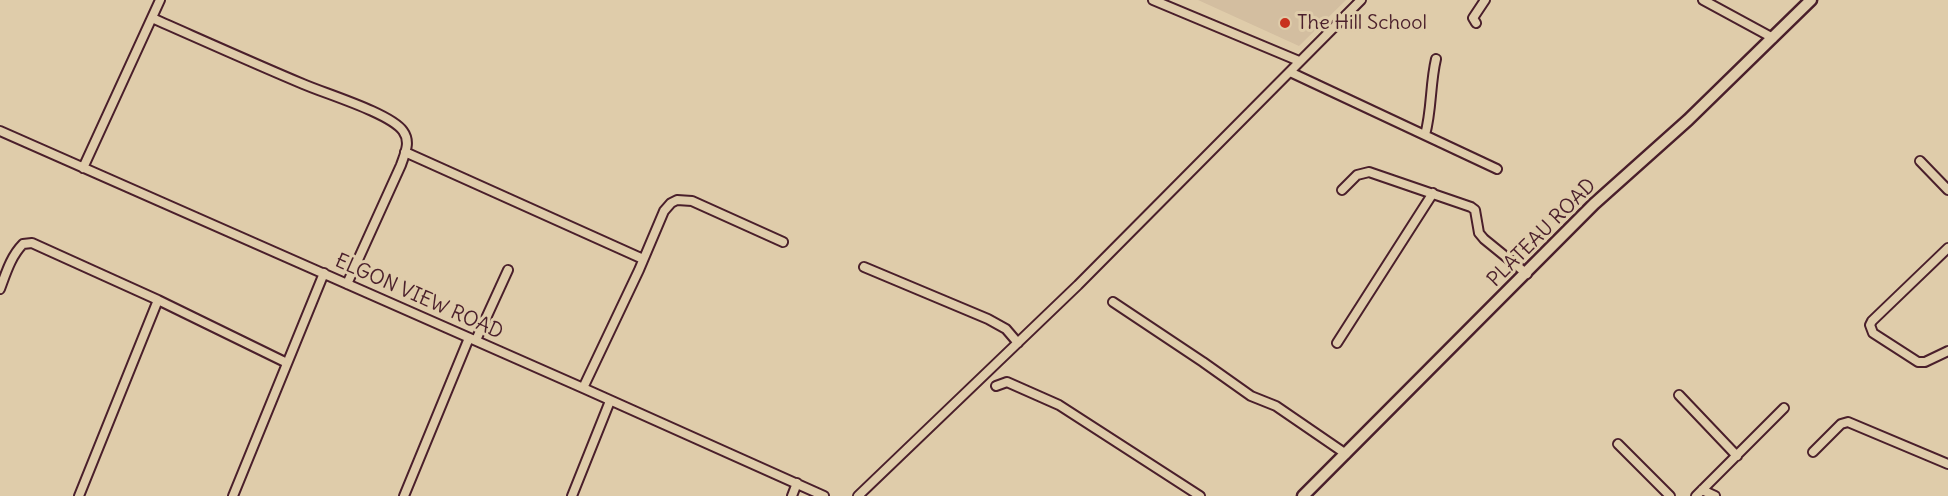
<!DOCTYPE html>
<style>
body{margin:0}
canvas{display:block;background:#dfccaa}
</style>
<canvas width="1948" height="496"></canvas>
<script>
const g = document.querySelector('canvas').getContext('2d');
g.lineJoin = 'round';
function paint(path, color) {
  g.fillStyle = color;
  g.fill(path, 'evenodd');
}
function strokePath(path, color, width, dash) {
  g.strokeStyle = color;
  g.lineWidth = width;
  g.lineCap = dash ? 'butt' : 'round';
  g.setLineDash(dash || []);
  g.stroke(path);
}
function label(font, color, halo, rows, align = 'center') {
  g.font = font + ' Delius,sans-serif';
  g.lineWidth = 6;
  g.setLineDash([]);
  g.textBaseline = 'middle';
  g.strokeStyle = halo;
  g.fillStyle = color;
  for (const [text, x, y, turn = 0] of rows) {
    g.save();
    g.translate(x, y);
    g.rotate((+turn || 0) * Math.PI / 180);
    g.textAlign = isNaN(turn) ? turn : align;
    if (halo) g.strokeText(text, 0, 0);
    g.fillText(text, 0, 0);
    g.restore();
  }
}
paint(new Path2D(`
 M1198,0H1346L1299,46Z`), '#d3bea0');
const street = new Path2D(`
 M1153,0L1299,61
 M1703,0L1773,38
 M152,18C202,40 253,63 303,84C326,94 390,113 403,131C411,142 405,153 401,165L347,284
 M1476,23L1473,18L1485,0
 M1290,72L1497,169
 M0,131L583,388L824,496
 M1425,135C1432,110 1430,84 1436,59
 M405,152L643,259
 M1920,161L1948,190
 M83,168L160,0
 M1342,190L1357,175L1369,172L1471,207L1475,210L1479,233L1484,239L1527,274
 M1948,248L1872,321L1870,325L1873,333L1918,362H1925L1948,351
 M864,267L988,319L1006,329L1018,343
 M0,289C6,273 11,256 23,244L32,243L158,300L287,363
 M1113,302L1203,362L1251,396L1276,406L1346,454
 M476,340L508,270
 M1337,343L1433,193
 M996,386L1007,382L1059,405L1200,496
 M583,388L639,270L664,211L671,203L677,200L692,201L783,242
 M1679,395L1737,456
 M1618,444L1670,496
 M1813,452L1841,424L1848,422L1948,464
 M1702,490L1715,496
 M79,496L158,300
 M233,496L324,273
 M404,496L469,338
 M572,496L610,401
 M792,496L797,483
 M858,496L1078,285L1361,0
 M1696,496L1784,408`);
const secondary = new Path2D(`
 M1303,496L1594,204L1688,120L1811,0`);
strokePath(street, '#4a1f2b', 12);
strokePath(secondary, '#4a1f2b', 15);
strokePath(street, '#dfccaa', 8);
strokePath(secondary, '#dfccaa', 10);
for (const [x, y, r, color] of [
 [1285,23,6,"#c8321e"]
]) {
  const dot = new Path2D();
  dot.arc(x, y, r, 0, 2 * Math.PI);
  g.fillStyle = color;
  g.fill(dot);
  strokePath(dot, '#dfccaa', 2);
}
label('20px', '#4a1f2b', '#dfccaa', [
 ["The Hill School",1297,23]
], 'left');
label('20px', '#4a1f2b', '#dfccaa', [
 ["PLATEAU ROAD",1542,233,-45],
 ["ELGON VIEW ROAD",419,297,24]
]);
</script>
